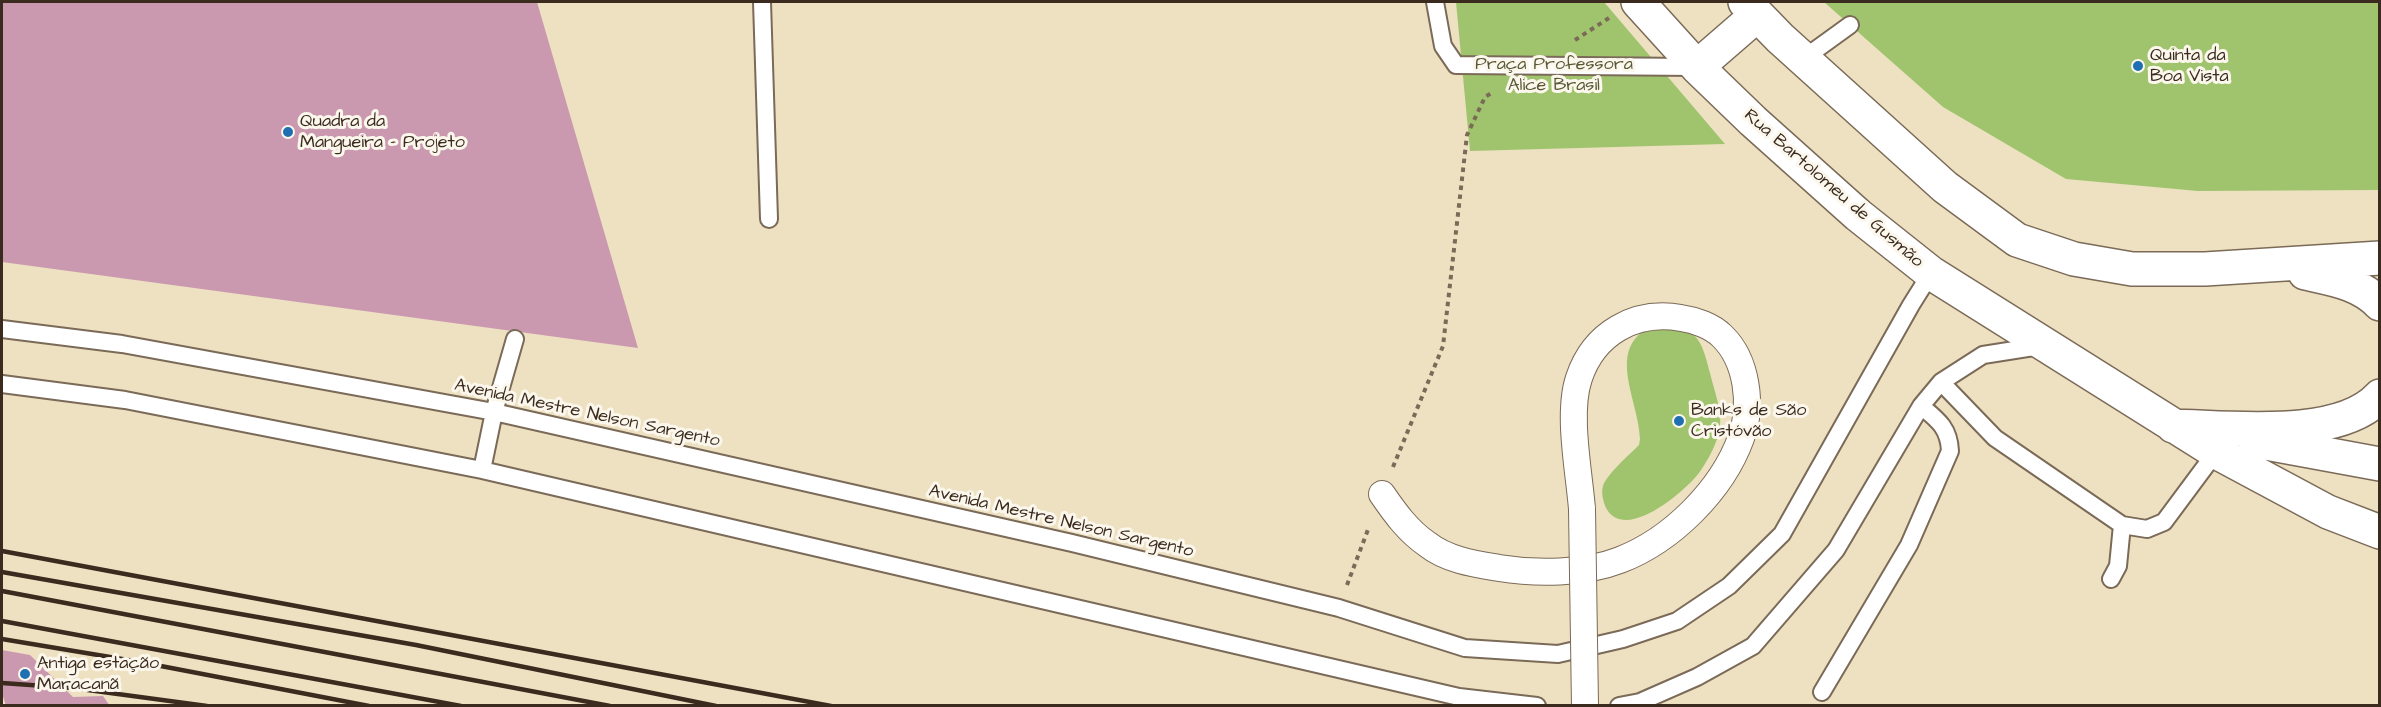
<!DOCTYPE html>
<meta charset="utf-8">
<style>
body{margin:0}
#map{position:relative;width:2381px;height:707px;overflow:hidden;background:#eee1c2;font-family:"Architects Daughter",sans-serif}
canvas{display:block}
.frame{position:absolute;inset:0;border:3px solid #3b2a1e;pointer-events:none}
</style>
<div id="map">
<canvas width="2381" height="707"></canvas>
<div class="frame"></div>
</div>
<script>
const g = document.querySelector('canvas').getContext('2d');
g.lineJoin = 'round';
function paint(path, color) {
  g.fillStyle = color;
  g.fill(path, 'evenodd');
}
function strokePath(path, color, width, dash) {
  g.strokeStyle = color;
  g.lineWidth = width;
  g.lineCap = dash ? 'butt' : 'round';
  g.setLineDash(dash || []);
  g.stroke(path);
}
function label(font, color, halo, rows, align = 'center') {
  g.font = font + ' "Architects Daughter",sans-serif';
  g.lineWidth = 6;
  g.setLineDash([]);
  g.textBaseline = 'middle';
  g.strokeStyle = halo;
  g.fillStyle = color;
  for (const [text, x, y, turn = 0] of rows) {
    g.save();
    g.translate(x, y);
    g.rotate((+turn || 0) * Math.PI / 180);
    g.textAlign = isNaN(turn) ? turn : align;
    if (halo) g.strokeText(text, 0, 0);
    g.fillText(text, 0, 0);
    g.restore();
  }
}
paint(new Path2D(`
 M1456,2H1604L1725,144L1470,151Z
 M1824,2H2379V190L2198,191L2066,179L1943,107Z
 M1647,329C1693,329 1699,327 1710,373C1714,390 1722,410 1720,427C1718,443 1704,469 1693,480C1677,497 1624,541 1606,508C1603,501 1601,493 1603,486C1606,475 1630,454 1639,445L1640,439C1639,401 1607,352 1647,329Z`), '#a0c46e');
paint(new Path2D(`
 M2,2H537L638,348L2,262Z
 M2,650L30,655L73,697L103,696L110,706H6L2,693Z`), '#cb99af');
const service = new Path2D(`
 M762,2L769,219
 M1435,2L1443,46L1456,65L1696,67
 M1803,59L1850,25
 M2,329L122,344L494,412L1072,543L1339,608L1465,648L1558,654L1623,639L1677,621L1729,586L1782,534L1911,305L1931,273
 M1941,382L1995,438L2122,525L2147,529L2164,522L2216,452
 M2,384L125,400L482,470L1459,697L1537,706
 M482,470L494,412L515,339
 M2111,579L2118,566L2122,525
 M1822,692L1909,545L1950,451C1949,428 1938,420 1921,406
 M1619,706L1640,702L1697,677L1753,646L1836,550L1921,406L1941,382L1983,355L2040,346`);
const pedestrian = new Path2D(`
 M1382,494C1395,513 1408,531 1427,544C1447,560 1475,564 1499,568C1536,574 1584,574 1620,560C1672,540 1722,490 1741,438C1753,405 1747,360 1722,336C1712,326 1695,320 1681,318C1635,310 1594,333 1579,378C1567,413 1579,471 1582,509`);
const primary = new Path2D(`
 M1638,2L1697,67L1753,121L1858,215L1931,273L2216,452L2328,512L2380,532
 M1745,2L1780,38L1945,187L2017,240L2074,259L2132,269H2205L2380,258
 M1697,67L1757,15
 M2305,273C2332,279 2360,283 2380,304
 M2173,426C2230,427 2339,441 2380,396
 M2255,441L2380,464`);
strokePath(service, '#7a6a57', 20);
strokePath(pedestrian, '#7a6a57', 28);
strokePath(primary, '#7a6a57', 36);
strokePath(new Path2D(`
 M1575,40L1609,18
 M1393,467L1443,346L1467,135L1485,97L1493,92
 M1347,585L1369,527`), '#7a6a57', 4, [4.5, 4.5]);
strokePath(service, '#fff', 16);
strokePath(pedestrian, '#fff', 26);
strokePath(primary, '#fff', 33);
strokePath(new Path2D(`
 M2,551L831,706
 M2,572L416,645L716,706
 M2,591L610,706
 M2,621L461,706
 M2,639L140,662L369,706
 M2,683L73,688L207,706`), '#3b2a1e', 4.5);
const pedestrianBridge = new Path2D(`
 M1582,509L1585,706`);
strokePath(pedestrianBridge, '#7a6a57', 28, []);
strokePath(pedestrianBridge, '#fff', 26);
for (const [x, y, r, color] of [
 [2138,66,6,"#1f6fb2"],
 [288,132,6,"#1f6fb2"],
 [1679,421,6,"#1f6fb2"],
 [25,674,6,"#1f6fb2"]
]) {
  const dot = new Path2D();
  dot.arc(x, y, r, 0, 2 * Math.PI);
  g.fillStyle = color;
  g.fill(dot);
  strokePath(dot, '#fbf7ec', 2);
}
label('18px', '#3b2a1e', '#fbf7ec', [
 ["Quinta da",2150,56],
 ["Boa Vista",2150,77],
 ["Quadra da",300,122],
 ["Mangueira - Projeto",300,143],
 ["Banks de São",1691,411],
 ["Cristóvão",1691,432],
 ["Antiga estação",37,664],
 ["Maracanã",37,685]
], 'left');
label('18px', '#595836', '#fbf7ec', [
 ["Praça Professora",1554,65],
 ["Alice Brasil",1554,86]
]);
label('18px', '#3b2a1e', '#fbf7ec', [
 ["Rua Bartolomeu de Gusmão",1833,189,41],
 ["Avenida Mestre Nelson Sargento",587,414,12],
 ["Avenida Mestre Nelson Sargento",1061,522,13]
]);
</script>
